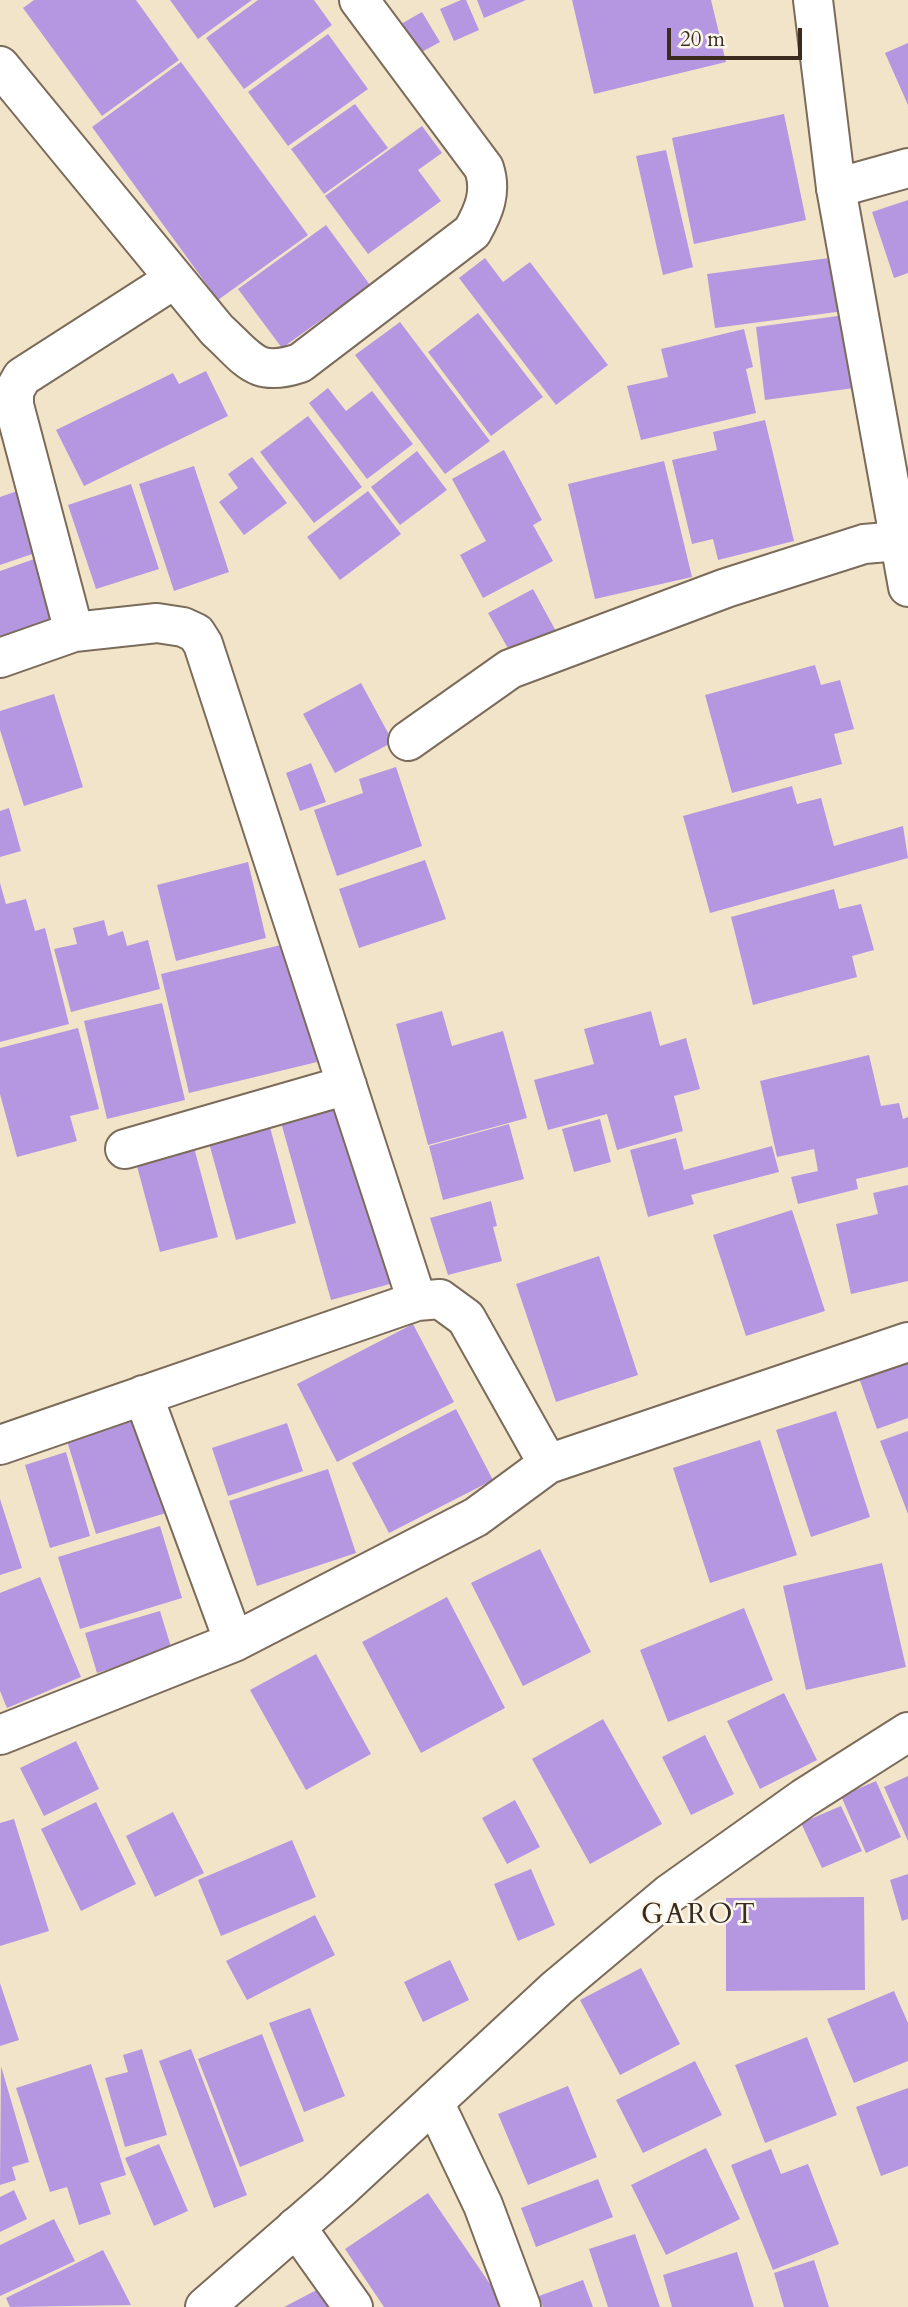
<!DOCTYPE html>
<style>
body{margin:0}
#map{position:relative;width:908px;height:2307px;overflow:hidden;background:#f2e4c8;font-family:Cardo,serif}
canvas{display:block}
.scale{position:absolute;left:667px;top:28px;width:135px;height:32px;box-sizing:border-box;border:4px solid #3b2a1e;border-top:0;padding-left:9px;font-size:21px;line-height:24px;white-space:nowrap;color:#3b2a1e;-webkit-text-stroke:5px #fbf7ec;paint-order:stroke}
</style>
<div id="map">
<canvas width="908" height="2307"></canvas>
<div class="scale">20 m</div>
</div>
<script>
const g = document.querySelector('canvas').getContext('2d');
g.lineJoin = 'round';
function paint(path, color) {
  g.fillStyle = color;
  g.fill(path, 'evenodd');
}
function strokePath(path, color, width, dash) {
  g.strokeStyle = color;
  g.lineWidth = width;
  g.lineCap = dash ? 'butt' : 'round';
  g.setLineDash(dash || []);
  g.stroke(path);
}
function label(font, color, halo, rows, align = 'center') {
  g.font = font + ' Cardo,serif';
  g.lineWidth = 5;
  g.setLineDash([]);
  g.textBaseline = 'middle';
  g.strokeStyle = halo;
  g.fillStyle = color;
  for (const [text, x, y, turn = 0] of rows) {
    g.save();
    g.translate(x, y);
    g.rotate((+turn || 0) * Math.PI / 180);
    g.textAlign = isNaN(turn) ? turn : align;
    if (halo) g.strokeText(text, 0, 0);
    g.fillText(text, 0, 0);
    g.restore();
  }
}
paint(new Path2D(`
 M34,0H136L179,60L102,116L23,8Z
 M170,0H252L198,39Z
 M258,0H314L332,25L244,89L206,38Z
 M461,0H466L479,30L454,41L440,9Z
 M477,0H526L484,18Z
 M572,0H711L726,62L594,94Z
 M422,12L440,42L418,54L401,24Z
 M328,34L368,89L288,146L248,92Z
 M908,43V105L885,53Z
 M181,62L308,235L218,300L92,127Z
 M355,104L388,148L324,194L291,149Z
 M784,114L806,220L694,244L672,138Z
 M422,126L442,153L418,170L441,201L368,254L325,196Z
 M666,150L693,267L663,275L636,156Z
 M908,200V273L894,278L872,212Z
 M326,225L370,285L282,348L238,289Z
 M837,257L844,311L715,328L707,274Z
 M485,258L503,282L530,262L608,365L556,405L459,278Z
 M478,313L543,397L491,436L428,352Z
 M860,313L869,386L765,400L756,327Z
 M400,322L490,441L445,474L355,355Z
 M744,329L753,367L746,369L756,413L641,440L627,386L668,377L661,349Z
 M206,371L228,416L84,486L56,430L173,373L179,384Z
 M328,388L346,411L372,391L413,444L367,479L309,403Z
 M308,416L362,487L314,523L260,452Z
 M765,420L794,541L718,560L713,539L692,544L672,460L717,450L713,432Z
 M504,450L542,520L533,525L553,561L483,598L460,555L486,541L452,479Z
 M417,451L447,490L400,525L371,487Z
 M252,457L287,503L244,535L219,502L238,488L228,474Z
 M664,461L692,577L595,599L568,484Z
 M194,466L229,572L174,591L139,484Z
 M131,484L159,569L96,589L68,505Z
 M23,489L44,550L0,565V497Z
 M368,491L401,534L340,580L307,537Z
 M40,557L61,618L0,639V571Z
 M533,589L558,635L514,659L488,613Z
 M815,665L821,685L840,680L854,729L834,734L842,764L732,793L705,695Z
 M361,683L393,742L335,773L303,714Z
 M54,694L83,787L24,806L0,730V711Z
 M311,763L326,802L300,811L286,773Z
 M396,767L422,846L337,876L314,810L363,793L359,779Z
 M792,786L797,804L821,798L834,846L903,826L908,858L710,913L683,816Z
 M9,808L21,851L0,857V811Z
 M425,860L446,919L359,948L339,889Z
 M248,862L266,938L176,961L157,885Z
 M0,883L6,904L26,899L35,931L45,928L69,1024L0,1042Z
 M834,889L839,909L861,904L874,950L852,956L857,977L753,1005L731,917Z
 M104,920L108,936L123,931L127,946L148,940L160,989L71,1012L54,949L77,944L73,928Z
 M289,943L317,1062L189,1093L161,974Z
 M162,1003L185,1100L107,1119L84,1021Z
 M442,1011L452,1046L503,1031L527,1118L428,1145L396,1024Z
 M651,1011L660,1046L686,1038L700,1089L674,1096L683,1131L617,1150L607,1114L548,1130L534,1080L594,1064L584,1029Z
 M78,1028L99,1109L70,1116L77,1141L17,1157L0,1094V1048Z
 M869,1055L881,1106L899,1103L903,1119L908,1117V1167L856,1179L858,1189L798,1204L791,1177L818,1171L814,1149L777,1157L760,1081Z
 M351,1100L401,1281L331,1300L280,1119Z
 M600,1119L611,1162L574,1172L562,1129Z
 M268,1120L296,1223L236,1240L207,1136Z
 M509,1124L524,1179L443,1200L429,1146Z
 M676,1138L684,1170L772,1146L779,1172L691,1195L694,1204L648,1217L630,1150Z
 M192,1140L218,1237L160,1252L134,1155Z
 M908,1185V1281L851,1294L836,1224L878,1214L873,1193Z
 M491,1201L497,1226L493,1227L502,1261L448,1275L430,1218Z
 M792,1210L825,1311L746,1336L713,1235Z
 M599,1256L638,1375L556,1402L516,1284Z
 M413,1324L454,1402L337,1462L297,1384Z
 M908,1361V1418L877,1429L859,1378Z
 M456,1409L493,1480L389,1533L352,1463Z
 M836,1411L870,1517L811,1537L776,1430Z
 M148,1416L176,1510L96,1534L67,1441Z
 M287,1423L303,1471L228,1496L212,1448Z
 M908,1431V1514L880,1441Z
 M760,1440L797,1555L710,1583L673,1468Z
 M66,1452L90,1536L50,1548L25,1465Z
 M328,1469L356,1553L257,1586L229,1501Z
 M0,1499L22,1568L0,1575Z
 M160,1526L182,1598L80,1629L58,1557Z
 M540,1549L591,1652L523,1686L471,1583Z
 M882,1563L906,1667L806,1690L783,1586Z
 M40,1577L81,1677L7,1708L0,1691V1593Z
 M447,1597L505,1708L421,1753L362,1642Z
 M744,1608L773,1680L668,1722L640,1650Z
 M160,1611L172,1650L97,1673L85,1633Z
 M316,1654L371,1754L306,1790L250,1690Z
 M784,1693L817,1760L760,1789L727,1721Z
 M603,1719L662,1824L590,1864L532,1759Z
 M705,1735L734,1794L691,1815L662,1757Z
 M76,1741L99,1789L44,1816L20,1768Z
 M908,1776V1841L884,1787Z
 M876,1781L901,1837L866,1853L841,1796Z
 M515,1800L540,1847L507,1864L482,1818Z
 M96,1802L136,1884L81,1911L41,1829Z
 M841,1806L862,1851L822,1868L801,1823Z
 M173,1812L204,1873L155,1897L126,1836Z
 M14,1819L49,1931L0,1946V1823Z
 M292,1840L316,1897L221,1936L198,1880Z
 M531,1869L555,1925L518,1941L494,1884Z
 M908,1874V1919L902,1921L890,1880Z
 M864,1897L865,1990L726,1991V1898Z
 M315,1915L335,1955L247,2000L226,1961Z
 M450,1960L469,2000L423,2022L404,1982Z
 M641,1968L680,2044L620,2075L580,2000Z
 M0,1983L19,2040L0,2046Z
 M894,1991L908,2023V2061L854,2083L827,2019Z
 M310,2008L345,2096L304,2112L269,2023Z
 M262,2034L304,2141L240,2167L198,2059Z
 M807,2037L837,2115L765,2143L735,2065Z
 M142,2049L167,2135L125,2147L105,2078L128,2072L123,2055Z
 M191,2049L247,2195L214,2208L159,2061Z
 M695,2061L722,2115L643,2153L616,2100Z
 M91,2064L126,2175L100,2183L111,2214L79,2225L67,2187L50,2192L16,2088Z
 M1,2066L29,2162L12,2167L16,2180L0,2185Z
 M568,2086L597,2157L528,2185L498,2114Z
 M908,2088V2166L881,2176L856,2107Z
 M159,2144L188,2211L154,2226L125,2158Z
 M706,2148L740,2219L666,2255L631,2185Z
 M771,2149L781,2174L808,2164L839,2244L773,2270L731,2165Z
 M598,2179L613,2217L536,2247L521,2208Z
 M14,2190L27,2219L0,2232V2197Z
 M428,2193L503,2303L497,2307H384L345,2249Z
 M54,2219L75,2261L0,2296V2245Z
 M635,2234L660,2307H608L589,2249Z
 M103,2250L131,2305L10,2307L6,2298Z
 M737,2252L754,2307H672L663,2275Z
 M814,2260L829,2307H784L774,2273Z
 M583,2280L593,2307H543L539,2296Z
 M330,2283L343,2307H284Z`), '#b597e1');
const minor = new Path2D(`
 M0,66L217,330C249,359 255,378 300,363L472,232C484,211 492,192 484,168L359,0
 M836,188L908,168
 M74,632L14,405V391L22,377L173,280
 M0,658L74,632L157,623L183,627L196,633L203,644L417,1301
 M408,741L510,669L726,588L864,544L899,541
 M125,1149L347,1085
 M143,1395L234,1642
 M0,1445L417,1301L440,1299L466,1318L548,1464L908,1342
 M0,1735L234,1642L476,1517L548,1464
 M434,2102L483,2205L521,2307
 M296,2227L353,2307`);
const tertiary = new Path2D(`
 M813,0L836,188L908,587
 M205,2307L338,2191L557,1988L669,1894L804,1798L908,1732`);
strokePath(minor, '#7b6b5a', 42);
strokePath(tertiary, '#7b6b5a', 42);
strokePath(minor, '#fff', 38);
strokePath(tertiary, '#fff', 38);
g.letterSpacing = '2px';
label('28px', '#3b2a1e', '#fbf7ec', [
 ["GAROT",699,1917]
]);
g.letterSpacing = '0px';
</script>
